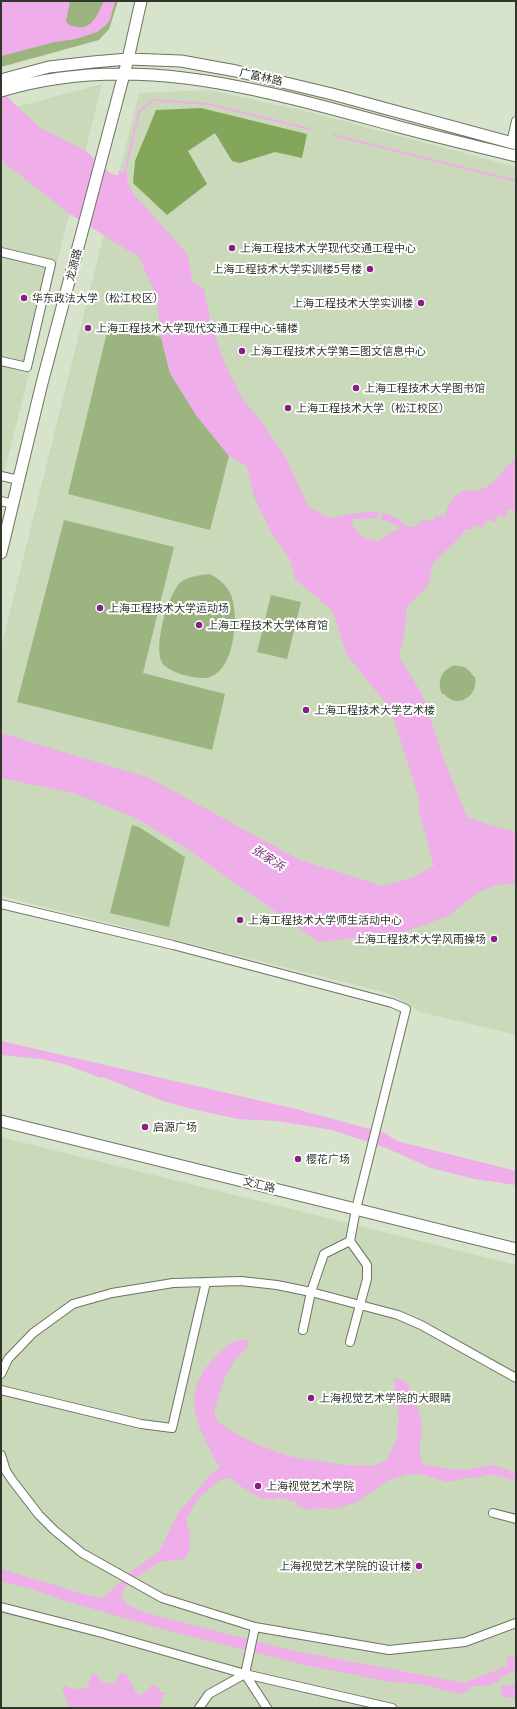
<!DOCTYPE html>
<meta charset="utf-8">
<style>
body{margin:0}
#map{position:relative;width:517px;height:1709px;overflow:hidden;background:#d7e3cb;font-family:Lato,sans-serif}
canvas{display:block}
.frame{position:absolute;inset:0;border:2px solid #31362d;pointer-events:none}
</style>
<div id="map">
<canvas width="517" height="1709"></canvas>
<div class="frame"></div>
</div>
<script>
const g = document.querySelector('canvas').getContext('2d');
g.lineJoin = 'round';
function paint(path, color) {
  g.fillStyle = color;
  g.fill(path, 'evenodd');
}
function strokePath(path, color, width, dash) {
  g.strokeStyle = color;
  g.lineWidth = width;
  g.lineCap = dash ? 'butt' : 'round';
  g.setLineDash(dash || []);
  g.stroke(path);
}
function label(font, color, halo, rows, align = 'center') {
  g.font = font + ' Lato,"Noto Sans SC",sans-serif';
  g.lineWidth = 4;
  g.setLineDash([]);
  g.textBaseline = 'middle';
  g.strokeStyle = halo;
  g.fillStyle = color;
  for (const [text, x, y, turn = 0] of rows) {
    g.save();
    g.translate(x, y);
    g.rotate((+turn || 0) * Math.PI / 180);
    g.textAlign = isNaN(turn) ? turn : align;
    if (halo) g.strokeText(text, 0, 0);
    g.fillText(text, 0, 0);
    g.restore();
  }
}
paint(new Path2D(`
 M102,84L1,485V111Z
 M209,90L309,112L516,167V1035L421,1012L394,996L383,992L1,896V648L139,93Z
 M1,1137L516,1265V1708H1Z`), '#c9d9ba');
paint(new Path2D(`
 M1,1H118L109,29L99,40L1,67Z
 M109,324L161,337L170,373L196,415L229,456L210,530L68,494Z
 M64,520L174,547L143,673L225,694L212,750L17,702Z
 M210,574C219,579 227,585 231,595C240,617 234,681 201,678C189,677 172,673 164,665C151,652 168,593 181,582C190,576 200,575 210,574Z
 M271,595L301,602L287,659L257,652Z
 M452,666C462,665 468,667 473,676L475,677C479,696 457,710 444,694H442C437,683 440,672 452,666Z
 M132,825L139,827L185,857L169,927L110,913Z`), '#9cb580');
paint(new Path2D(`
 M201,108L307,134L302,158L275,152L240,163L232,161L215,133L188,151L207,184L167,215L133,183L135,161L156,110Z`), '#84a65b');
paint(new Path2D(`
 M1,1H70L66,21C68,25 72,26 76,27C93,30 98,13 104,1H115L110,20L105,26L97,32L76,39L55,42L1,56Z
 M1,91L39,127L86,151L111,174L118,175L119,171L128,173L127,182L133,193L188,255L192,281L204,289L211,325L225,364L244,402L259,418L285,456L308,506L323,515L333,518L350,514L379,511L377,518L353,519L352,523C356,534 365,539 377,541L391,532L399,530L398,526L381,519L382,512L399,519L406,526L415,527L423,520L433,521L436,515L444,517C448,505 453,497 464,490C492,495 498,473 516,458L515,511L508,509L506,517L498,515L496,522L486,519L483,528L473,525L472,530L465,529L462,535L433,563L428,586L407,607L404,634L400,651L401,660L422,694L443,757L467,817L489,825L516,832V883L497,885L479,892L448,916L401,933L319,942L187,849L138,819L74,793L1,778V733L149,778L300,860L382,886L409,879L434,866L418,808L420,803L418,796L391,710L347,655L332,610L295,579L290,559L271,532L254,497L247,466L229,456L196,415L170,373L161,337L157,299L140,258L70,214L1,160Z
 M1,1041L296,1109L385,1133L397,1141L516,1171V1185L475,1179L431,1168L386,1148L332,1130L276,1121L238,1119L192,1109L160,1100L103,1077L101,1078L64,1064L41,1059L1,1055Z
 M239,1340H248V1346C225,1368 222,1384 214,1413L218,1422L236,1434L263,1447L292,1457L344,1465L374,1466L387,1460L397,1438L399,1420L394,1378L405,1381C414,1395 422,1413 422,1431C421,1443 417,1452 423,1464L449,1469L463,1470L494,1465L516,1473V1481L494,1475H486L477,1478H466L447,1482L424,1475L408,1474L387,1481L357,1502L345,1506L333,1509L319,1508L309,1510L297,1506L296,1502L276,1497L273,1500L265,1498L260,1499L259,1497L239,1485L230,1478L220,1480L198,1498L186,1520C191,1535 193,1545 185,1559L158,1562L125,1586L121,1595L127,1605L146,1613L290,1650L464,1683L507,1666L508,1656L516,1658V1670L501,1677L498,1682L485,1686H473L468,1691L459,1694L420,1684L391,1682L305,1665L166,1630L62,1600L30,1588L1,1582V1569L90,1596L103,1598L119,1584L126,1575L159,1552L178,1513L213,1472L219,1469V1466C199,1429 179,1397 212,1360C221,1351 227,1344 239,1340Z
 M123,1673L127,1675L135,1691L141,1696L152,1685L158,1687L160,1692H166L162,1697L160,1708H70L62,1689L65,1686L73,1689L87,1688L92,1674L96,1675L102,1682L112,1684L117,1680L119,1674Z
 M516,1682V1698L503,1697L501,1686L504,1685L509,1686Z`), '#efade9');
strokePath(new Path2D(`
 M334,135L516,181
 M125,172L139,112L153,100L208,104L310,129`), '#efade9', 2);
const minor = new Path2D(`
 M511,143L516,121
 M1,252L51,264L27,367L1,361
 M1,476L19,480
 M1,501L13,504
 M1,904L173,945L392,1003L406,1009L356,1209L350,1241L367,1265V1279L350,1342
 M303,1330L311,1292L324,1254L350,1241
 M1,1374L8,1359L33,1333L73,1304L112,1293L173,1283L241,1281L277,1285L311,1292L398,1315L421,1325L516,1378
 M1,1390L141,1424L172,1428L206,1282
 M1,1455L6,1471L12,1480L39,1515L54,1530L82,1553L162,1598L255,1627L389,1650L465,1642L516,1623
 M493,1513L516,1519
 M1,1607L102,1633L245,1674L392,1708
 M255,1627L245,1674L267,1708
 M199,1708L209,1694L245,1674`);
const major = new Path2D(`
 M1,80L49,67L93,62L128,59L181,61L236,71L332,94L516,144
 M1,91C136,50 265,91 396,126C436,137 476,146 516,156
 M1,553L42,383L128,59L141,1
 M1,1121L516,1249`);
strokePath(minor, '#6b7560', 10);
strokePath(major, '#6b7560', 13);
strokePath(minor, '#fff', 8);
strokePath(major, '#fff', 11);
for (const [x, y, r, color] of [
 [232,248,4,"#891f84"],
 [370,269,4,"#891f84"],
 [24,298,4,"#891f84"],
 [421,303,4,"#891f84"],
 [88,328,4,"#891f84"],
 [242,351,4,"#891f84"],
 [356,388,4,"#891f84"],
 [288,408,4,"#891f84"],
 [100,608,4,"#891f84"],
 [199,625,4,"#891f84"],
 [306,710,4,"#891f84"],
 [240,920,4,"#891f84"],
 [494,939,4,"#891f84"],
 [145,1127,4,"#891f84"],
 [298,1159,4,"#891f84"],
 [311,1398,4,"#891f84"],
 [258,1486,4,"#891f84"],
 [419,1566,4,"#891f84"]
]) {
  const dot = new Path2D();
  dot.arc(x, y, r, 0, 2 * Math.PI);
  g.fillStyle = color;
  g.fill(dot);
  strokePath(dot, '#fff', 1.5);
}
label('11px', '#31362d', '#fff', [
 ["广富林路",261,77,13],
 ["龙源路",74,265,-75],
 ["文汇路",259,1185,14]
]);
label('11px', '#31362d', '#fff', [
 ["上海工程技术大学现代交通工程中心",240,248],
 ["上海工程技术大学实训楼5号楼",362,269,"right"],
 ["华东政法大学（松江校区）",32,298],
 ["上海工程技术大学实训楼",413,303,"right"],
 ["上海工程技术大学现代交通工程中心-辅楼",96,328],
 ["上海工程技术大学第二图文信息中心",250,351],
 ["上海工程技术大学图书馆",364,388],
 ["上海工程技术大学（松江校区）",296,408],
 ["上海工程技术大学运动场",108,608],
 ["上海工程技术大学体育馆",207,625],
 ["上海工程技术大学艺术楼",314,710],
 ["上海工程技术大学师生活动中心",248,920],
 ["上海工程技术大学风雨操场",486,939,"right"],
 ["启源广场",153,1127],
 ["樱花广场",306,1159],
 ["上海视觉艺术学院的大眼睛",319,1398],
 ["上海视觉艺术学院",266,1486],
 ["上海视觉艺术学院的设计楼",411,1566,"right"]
], 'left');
label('italic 12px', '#752a71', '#fff', [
 ["张家浜",268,858,33]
]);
</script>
